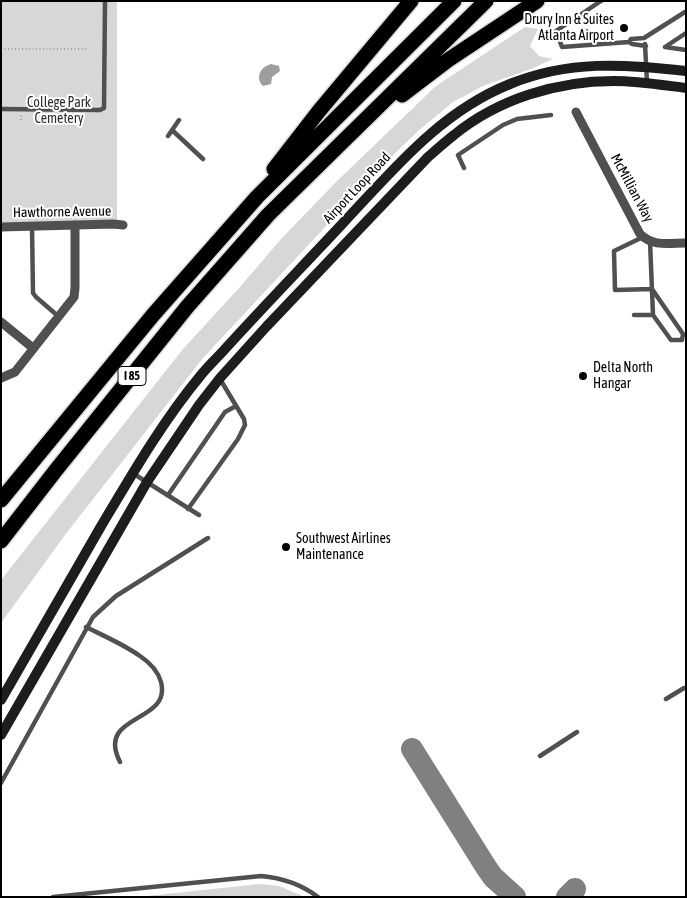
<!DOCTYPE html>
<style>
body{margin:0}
#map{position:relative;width:687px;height:898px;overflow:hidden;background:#fff;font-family:"Asap Condensed",sans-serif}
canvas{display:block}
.frame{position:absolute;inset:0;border:2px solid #000;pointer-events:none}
</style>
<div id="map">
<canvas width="687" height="898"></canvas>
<div class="frame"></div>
</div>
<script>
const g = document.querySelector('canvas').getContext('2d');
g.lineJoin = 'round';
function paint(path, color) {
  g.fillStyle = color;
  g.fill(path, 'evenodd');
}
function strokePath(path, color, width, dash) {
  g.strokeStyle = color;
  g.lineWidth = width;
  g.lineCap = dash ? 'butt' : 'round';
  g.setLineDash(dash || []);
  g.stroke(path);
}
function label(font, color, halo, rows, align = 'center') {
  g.font = font + ' "Asap Condensed",sans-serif';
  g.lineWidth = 4;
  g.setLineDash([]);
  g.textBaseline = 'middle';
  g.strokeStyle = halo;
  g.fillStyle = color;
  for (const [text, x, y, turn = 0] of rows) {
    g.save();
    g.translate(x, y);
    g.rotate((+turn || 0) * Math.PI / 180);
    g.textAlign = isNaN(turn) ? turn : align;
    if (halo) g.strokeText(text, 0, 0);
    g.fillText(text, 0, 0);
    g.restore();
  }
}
paint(new Path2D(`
 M1,1H117V220L1,224Z
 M525,27L538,29L530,46L539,56L553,59L531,69L483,86L453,102L418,131L381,167L203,358L65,535L1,623V580L183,349L239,288L282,238L336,182L436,86Z
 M260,884L279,886L305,897H137Z`), '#d7d7d7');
paint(new Path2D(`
 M271,64L279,66L280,71L272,77L271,84L263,86C255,78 260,67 271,64Z`), '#9e9e9e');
strokePath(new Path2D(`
 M412,749L486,867L493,877L515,897
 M567,897L575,889`), '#808080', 22);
const highway = new Path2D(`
 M402,95L448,60L537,1
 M274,169L319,111L411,1
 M1,500L153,315L257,197L454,1
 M1,541L56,470L187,307L268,215L486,1`);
strokePath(highway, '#dbdbdb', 18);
strokePath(new Path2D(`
 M1,49H87
 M21,120V115`), '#727272', 1, [1, 2.5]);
strokePath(new Path2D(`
 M601,1L556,31L562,47L629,42L632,44L646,46
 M629,42L631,39L644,38L685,12L686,13
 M645,44L647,83
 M665,47L686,33
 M665,47L686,50
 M1,109L100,110L104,108L105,1
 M172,130L203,159
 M168,136L179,120
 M464,168L458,155L503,125L517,119L551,115
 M32,226L33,293L36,297L58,316
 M643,237L614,251L615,290L652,289
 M652,289L683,334L682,340H671L653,315
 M634,315H653L650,241
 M134,474L199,515
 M168,495L225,412L236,406
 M188,509L238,439L245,425L244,419L220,379
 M86,627C104,636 123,644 140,656C149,662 158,671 161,682C172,724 95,713 120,762
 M666,699L684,688
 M540,756L577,732
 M1,783L93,617L116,596L208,538
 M53,897L261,876C283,878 301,884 318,897`), '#505050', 4.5);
strokePath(new Path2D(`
 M576,112L640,234C653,247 669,243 686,243
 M1,227L113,224L123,225
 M1,322L33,348
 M1,378L15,372L74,297L75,288V225`), '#505050', 9);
strokePath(new Path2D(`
 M1,700C34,643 67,585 100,528C131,476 162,422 201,375C208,366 217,358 225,349C264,306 304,265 344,222C394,169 440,112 510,84C569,60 624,64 686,71
 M1,735L147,482L199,405L220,378L266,327L428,157C436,150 445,142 454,135C498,99 557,81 614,81C638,81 662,85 686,88`), '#1d1d1d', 10);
strokePath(highway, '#000', 15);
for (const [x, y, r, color] of [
 [624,28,5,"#000"],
 [583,376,5,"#000"],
 [286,547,5,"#000"]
]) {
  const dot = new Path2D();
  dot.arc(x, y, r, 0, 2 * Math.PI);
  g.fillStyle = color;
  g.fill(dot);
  strokePath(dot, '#fff', 2);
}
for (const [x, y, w] of [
 [132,376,28]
]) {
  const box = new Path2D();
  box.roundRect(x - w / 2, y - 9.5, w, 19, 4);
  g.fillStyle = '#fff';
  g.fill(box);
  strokePath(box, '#000', 1);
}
label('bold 12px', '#000', null, [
 ["I 85",132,376]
]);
label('14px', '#000', '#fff', [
 ["Drury Inn & Suites",614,20,"right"],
 ["Atlanta Airport",614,36,"right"],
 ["Delta North",593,368],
 ["Hangar",593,384],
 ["Southwest Airlines",296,539],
 ["Maintenance",296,555]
], 'left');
label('14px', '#2e2e2e', '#fff', [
 ["College Park",59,103],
 ["Cemetery",59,119]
]);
label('14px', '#000', '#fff', [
 ["Airport Loop Road",357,188,-47],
 ["McMillian Way",632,188,62],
 ["Hawthorne Avenue",62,212,-1]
]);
</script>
